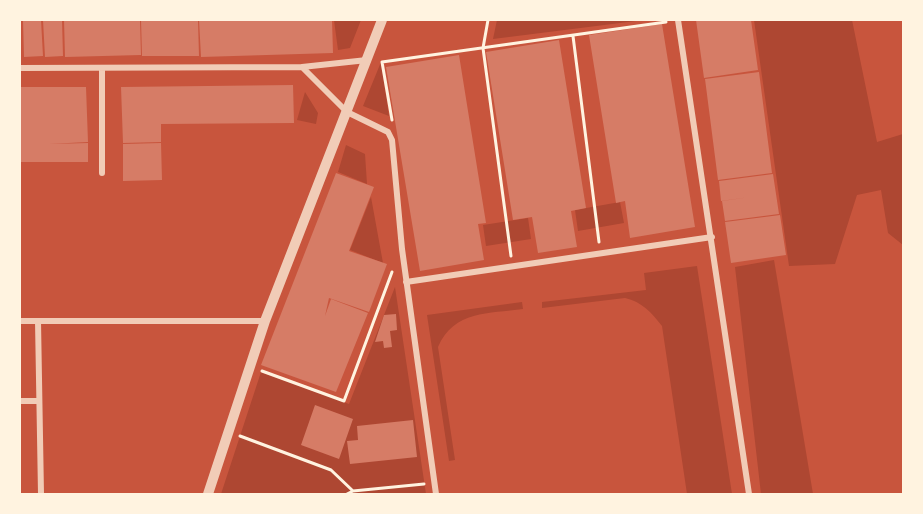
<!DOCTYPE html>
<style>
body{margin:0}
#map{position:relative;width:923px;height:514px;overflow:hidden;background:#c8553d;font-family:"Libre Baskerville",serif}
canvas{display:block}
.frame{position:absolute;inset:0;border:21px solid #fff3e0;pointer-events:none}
</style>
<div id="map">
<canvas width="923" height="514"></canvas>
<div class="frame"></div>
</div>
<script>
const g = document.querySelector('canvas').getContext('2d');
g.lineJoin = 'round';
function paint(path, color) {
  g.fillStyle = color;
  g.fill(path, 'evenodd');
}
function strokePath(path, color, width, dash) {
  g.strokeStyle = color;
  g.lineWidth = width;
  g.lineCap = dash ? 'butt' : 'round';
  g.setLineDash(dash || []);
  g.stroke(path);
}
paint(new Path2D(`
 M334,20H361L350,48L338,50Z
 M497,20H644L493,39Z
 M754,20H852L877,142L903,134V245L888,233L881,190L857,195L835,264L789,266Z
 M381,62L389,116L363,106Z
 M305,92L318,113L316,124L297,120Z
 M346,145L365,154L367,184L338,172Z
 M371,197L383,263L350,250Z
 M620,202L624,223L578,231L575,210Z
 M528,218L531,239L486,246L483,225Z
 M774,260L813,494H761L735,267Z
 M697,266L732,494H687L662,326C651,312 642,302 625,298L542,308V302L646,290L644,273Z
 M395,287L426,494H221L261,372L349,404Z
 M522,302L523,309C489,314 454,310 438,347L455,460L449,461L427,315Z`), '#ae4732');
paint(new Path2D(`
 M23,20H41L43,56L24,57Z
 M43,20H62L63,56L45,57Z
 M64,20H140L141,55L65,57Z
 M141,20H198L199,56H142Z
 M199,20H332L333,53L201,57Z
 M696,20H751L758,70L704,78Z
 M662,24L695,227L630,238L625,201L616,203L589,35Z
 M559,40L586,208L571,211L577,247L538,253L532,217L513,220L486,52Z
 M459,55L486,223L478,224L484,260L420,271L386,67Z
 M759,72L772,173L718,180L705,79Z
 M293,85L294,123L161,124V142L123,143L121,87Z
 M20,87H86L88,142L49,144L88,143V162H20Z
 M161,143L162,180L123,181V144Z
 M336,173L374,187L349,251L387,264L369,312L329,298L325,316L331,299L368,313L336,392L261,365Z
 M773,174L779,214L725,221L722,201L750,197L721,201L719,181Z
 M780,215L786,255L731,263L725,222Z
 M396,314L397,330L390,331L392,347L384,348L383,341L375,342L384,315Z
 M315,405L353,419L339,459L301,445Z
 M413,420L417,457L350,464L347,441L358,440L357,426Z`), '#d67c66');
strokePath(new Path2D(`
 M488,20L483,48L511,256
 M573,36L599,242
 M382,62L666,22
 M382,62L392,120
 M262,371L344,401L392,272
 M240,436L331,470L353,491
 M347,494L353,491L424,484`), '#fff3e0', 3);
strokePath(new Path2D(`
 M678,20L749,494
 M302,67L367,60
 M20,68L302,67L347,112L388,132L392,140L402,249L436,494
 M102,68V173
 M406,282L712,237
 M20,321H265
 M38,321L41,494
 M20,401H39`), '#f1ccb7', 6);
strokePath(new Path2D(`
 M208,494L265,321L382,20`), '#f1ccb7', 10);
</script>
